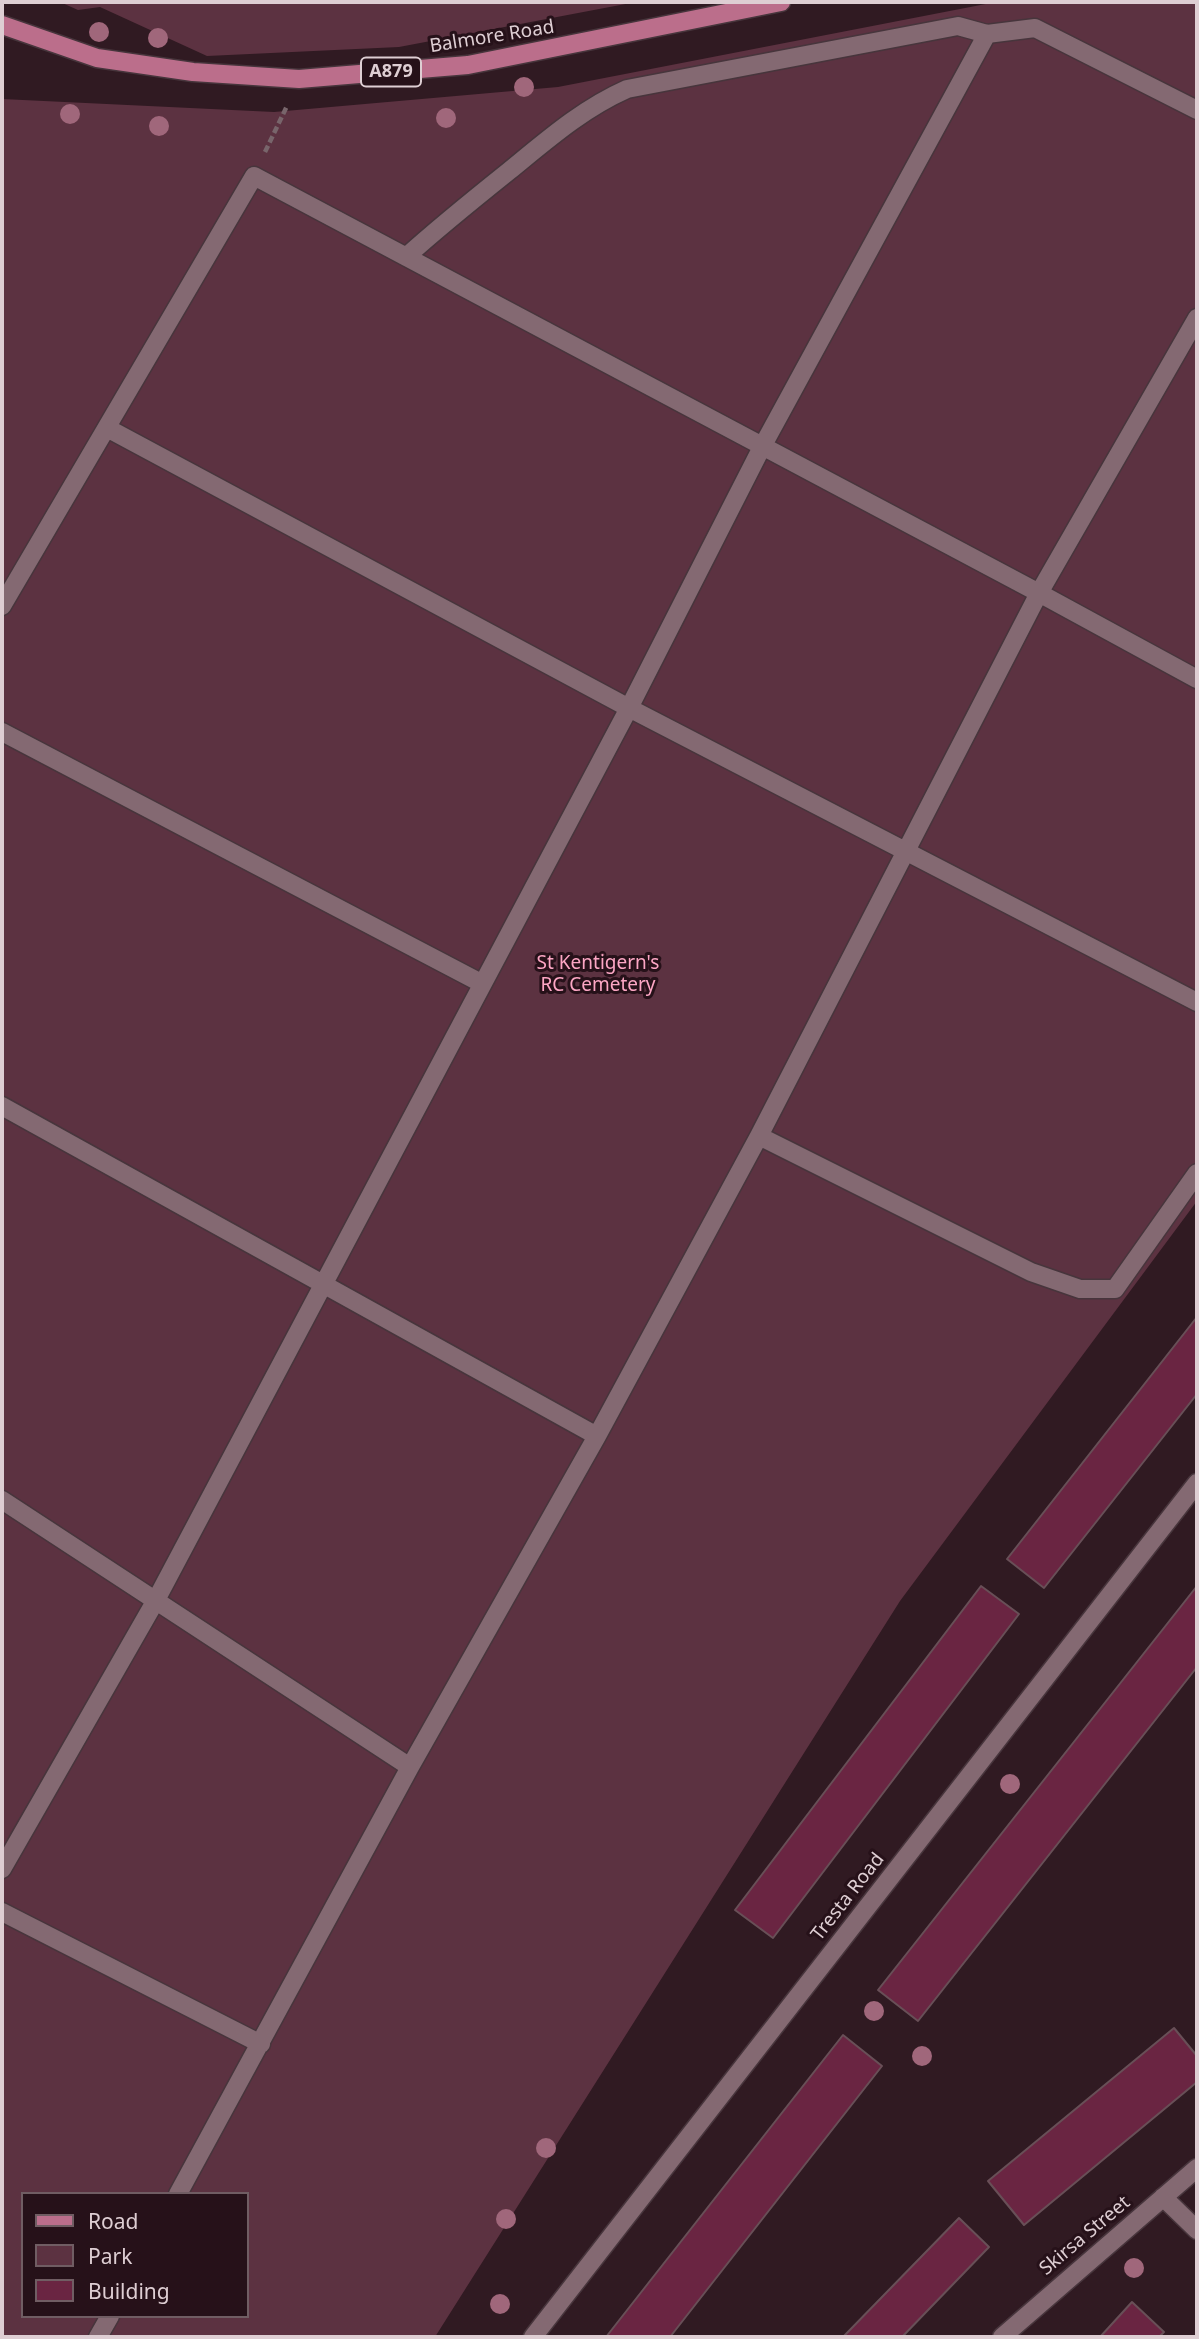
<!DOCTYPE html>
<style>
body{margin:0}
#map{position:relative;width:1199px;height:2339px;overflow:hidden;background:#301a22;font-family:"Noto Sans",sans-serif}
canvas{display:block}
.frame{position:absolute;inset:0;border:4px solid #deced3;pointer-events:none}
.legend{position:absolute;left:21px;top:2192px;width:228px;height:126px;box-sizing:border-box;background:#261119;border:2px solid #705d63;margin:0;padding:9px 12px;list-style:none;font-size:21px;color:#deced3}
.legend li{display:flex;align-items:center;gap:14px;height:35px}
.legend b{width:35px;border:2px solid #705d63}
</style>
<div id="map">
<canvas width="1199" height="2339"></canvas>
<div class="frame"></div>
<ul class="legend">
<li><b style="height:9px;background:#bb6e8b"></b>Road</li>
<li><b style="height:19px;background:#5c3241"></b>Park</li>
<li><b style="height:19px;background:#6a2542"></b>Building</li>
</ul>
</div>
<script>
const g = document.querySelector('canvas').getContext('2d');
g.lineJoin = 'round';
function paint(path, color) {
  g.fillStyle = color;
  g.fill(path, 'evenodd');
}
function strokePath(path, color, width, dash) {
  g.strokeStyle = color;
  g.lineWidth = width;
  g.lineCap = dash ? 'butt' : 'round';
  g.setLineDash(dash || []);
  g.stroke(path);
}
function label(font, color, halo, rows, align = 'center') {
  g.font = font + ' "Noto Sans",sans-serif';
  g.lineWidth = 6;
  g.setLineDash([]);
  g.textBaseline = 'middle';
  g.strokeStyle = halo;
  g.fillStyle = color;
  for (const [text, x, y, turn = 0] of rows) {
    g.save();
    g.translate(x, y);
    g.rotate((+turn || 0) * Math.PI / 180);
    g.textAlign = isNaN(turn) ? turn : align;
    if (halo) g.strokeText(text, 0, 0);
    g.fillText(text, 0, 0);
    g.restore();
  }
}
paint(new Path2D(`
 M60,2H636L399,47L207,56L100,7L78,10Z
 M996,2H1197V1201L900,1601L435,2337H2V99L274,112L558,87ZM23,2194H247V2316H23Z`), '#5c3241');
const building = new Path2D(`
 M1197,1317V1394L1044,1588L1007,1559Z
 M981,1586L1019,1614L773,1938L735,1910Z
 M1197,1586V1667L918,2021L878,1990Z
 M1174,2028L1197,2056V2082L1024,2225L988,2181Z
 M843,2035L882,2066L670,2337H606Z
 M959,2218L989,2247L902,2337H843Z
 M1132,2302L1164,2332L1159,2337H1100Z`);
paint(building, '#6a2542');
strokePath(building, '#684f57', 2);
const minor = new Path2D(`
 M406,257C439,227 474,199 509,171C547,140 582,109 627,89L958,26L987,34
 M107,428L629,708L1197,1002
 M2,606L254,176L1039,593L1197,679
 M2,732L481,983
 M2,1106L597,1436
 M759,1136L1031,1272L1080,1289H1115L1197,1173
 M2,1500L410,1767
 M2,1869L156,1600L629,708L762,447L987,34L1035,28L1197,110
 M2,1912L261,2044
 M178,2194L410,1767L597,1436L759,1136L1039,593L1197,318
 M1163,2197L1197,2230
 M98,2337L110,2316
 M533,2337L1197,1483
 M1002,2337L1197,2168`);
const major = new Path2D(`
 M2,25L97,58L193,72L299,79L468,65L781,2`);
strokePath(minor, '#47353c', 21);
strokePath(major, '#47353c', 21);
strokePath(new Path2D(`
 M265,152L287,106`), '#78656b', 4.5, [7, 3.5]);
strokePath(minor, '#846972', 18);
strokePath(major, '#bb6e8b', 18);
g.fillStyle = '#a0677b';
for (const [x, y] of [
 [99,32],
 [158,38],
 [524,87],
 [70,114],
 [446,118],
 [159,126],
 [1010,1784],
 [874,2011],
 [922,2056],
 [546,2148],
 [506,2219],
 [1134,2268],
 [500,2304]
]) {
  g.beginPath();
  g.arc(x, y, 10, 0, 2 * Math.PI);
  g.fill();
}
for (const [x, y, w] of [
 [391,72,60]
]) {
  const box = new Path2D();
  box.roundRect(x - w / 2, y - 14.5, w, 29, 5);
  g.fillStyle = '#261119';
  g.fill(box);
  strokePath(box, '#deced3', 2);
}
label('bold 18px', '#deced3', null, [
 ["A879",391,72]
]);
label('19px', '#deced3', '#261119', [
 ["Balmore Road",492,37,-9],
 ["Tresta Road",848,1897,-52],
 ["Skirsa Street",1085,2236,-40]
]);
label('19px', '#fca6c4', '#261119', [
 ["St Kentigern's",598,964],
 ["RC Cemetery",598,986]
]);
</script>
